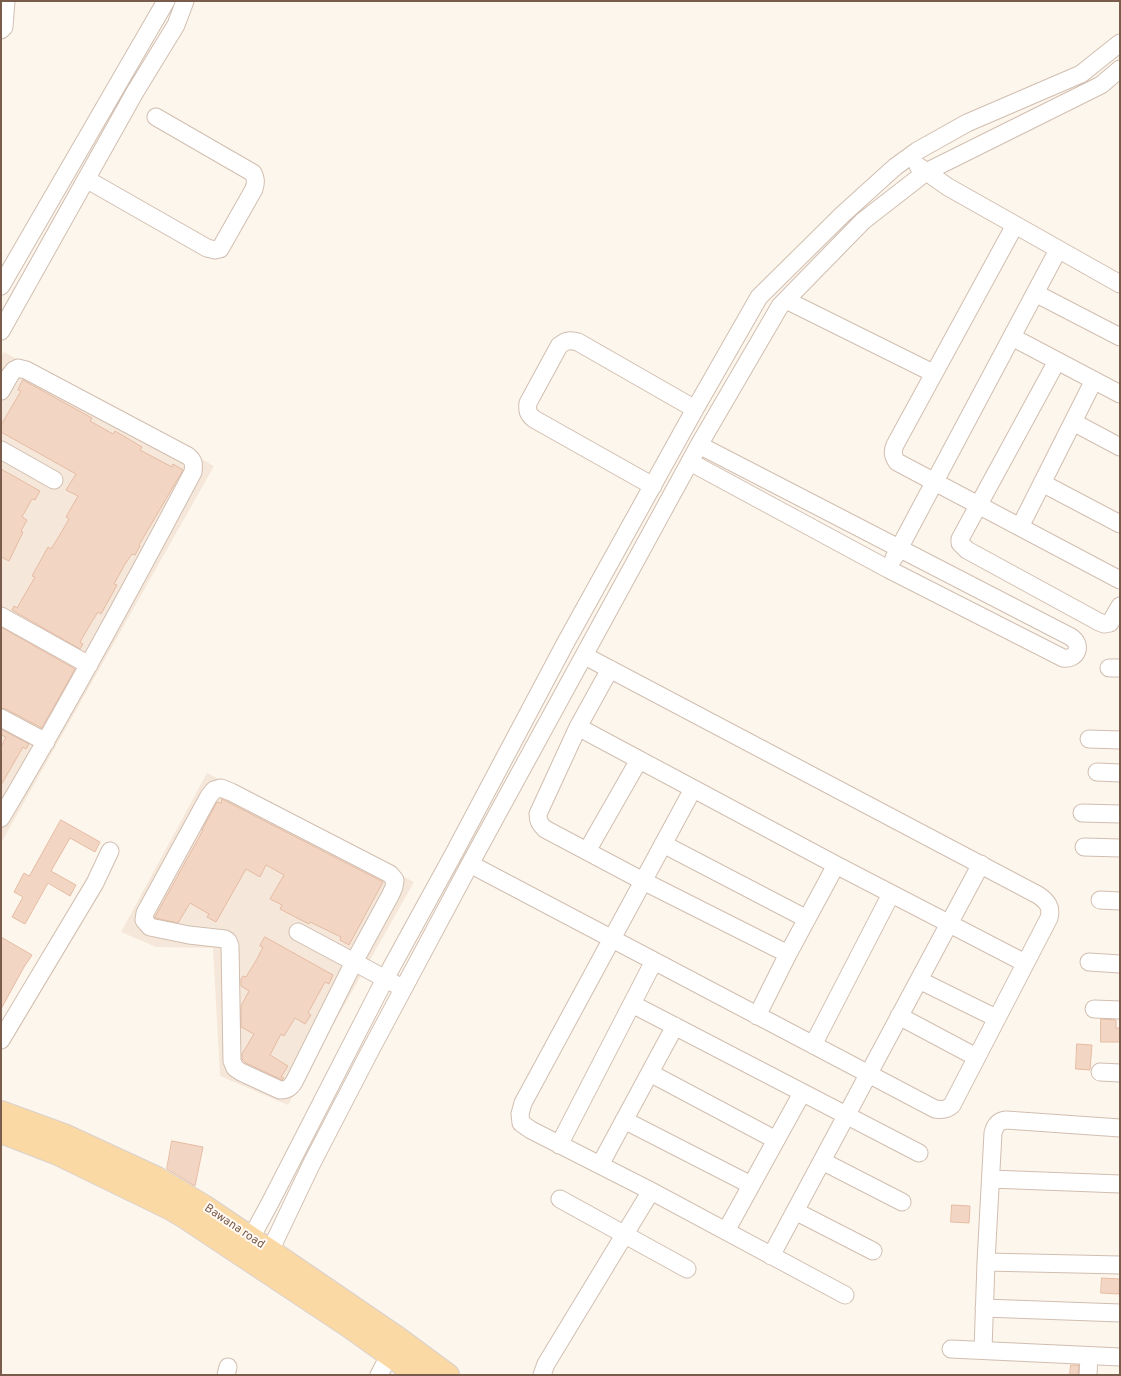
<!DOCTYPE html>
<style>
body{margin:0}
#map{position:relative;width:1121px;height:1376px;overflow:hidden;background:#fdf6ec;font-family:Overpass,sans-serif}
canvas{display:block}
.frame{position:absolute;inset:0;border:2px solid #7a5c4d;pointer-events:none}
</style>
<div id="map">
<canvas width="1121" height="1376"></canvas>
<div class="frame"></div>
</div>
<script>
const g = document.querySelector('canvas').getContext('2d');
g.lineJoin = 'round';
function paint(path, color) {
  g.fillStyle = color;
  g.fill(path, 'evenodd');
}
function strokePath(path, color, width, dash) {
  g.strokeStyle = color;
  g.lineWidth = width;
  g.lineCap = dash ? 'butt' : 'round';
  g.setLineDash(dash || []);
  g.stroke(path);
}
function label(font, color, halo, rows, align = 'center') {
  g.font = font + ' Overpass,sans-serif';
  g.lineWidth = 4;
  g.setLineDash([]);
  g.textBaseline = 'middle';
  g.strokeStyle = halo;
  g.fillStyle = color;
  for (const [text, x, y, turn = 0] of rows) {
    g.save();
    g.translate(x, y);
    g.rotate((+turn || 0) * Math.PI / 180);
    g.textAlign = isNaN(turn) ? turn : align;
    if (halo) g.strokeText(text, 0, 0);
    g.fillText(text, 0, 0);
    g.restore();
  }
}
paint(new Path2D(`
 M4,352L214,466L1,843V357Z
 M207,773L414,882L288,1105L220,1076L213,948L156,947L121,932Z`), '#f5e8da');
const building = new Path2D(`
 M23,380L92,418L90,421L113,434L115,431L142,447L140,450L172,467L173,464L183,470L139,545L140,546L135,555L132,554L125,564L114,584L117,585L101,614L98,612L91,623L80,642L83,644L80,649L12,610L14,606L17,608L35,577L32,576L48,547L51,549L58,538L69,519L66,517L78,496L66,490L76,474L1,432V425L21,391L18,390Z
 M1,469L40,491L35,500L32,499L22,517L27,520L21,531L23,532L9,561L1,557Z
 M1,627L75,669L42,728L6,709L1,708Z
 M1,729L29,744L26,749L23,747L1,785V747L6,737L1,735Z
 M222,799L383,882L349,945L340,940L341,937L310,922L309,924L299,919L280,909L282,905L270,899L284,875L266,865L260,877L246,869L216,922L207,917L209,914L190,903L178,923L155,918V917L203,830H202L217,802L221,803Z
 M61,820L100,842L95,852L70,838L51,871L76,885L70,896L48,883L25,924L12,917L23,897L14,892L24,873L29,876Z
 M1,937L32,955L24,967L1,1009Z
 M265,937L333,975L329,984L325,982L314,1002L308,1013L311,1015L305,1024L295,1018L284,1036L281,1034L270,1055L288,1066L281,1077L284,1078L282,1080L246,1063L242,1059V1054L254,1034L241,1027V1006L249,991L241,986V979L243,976L246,977L257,959L263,947L260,946Z
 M1101,1019L1116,1020V1028H1120V1042H1101Z
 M1077,1044L1092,1045L1090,1070L1076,1069Z
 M172,1141L203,1147L195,1186L167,1169Z
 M952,1205L970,1206L969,1223L951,1222Z
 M1102,1278L1120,1279L1119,1294L1101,1293Z
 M1071,1365H1079L1078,1375H1070Z`);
paint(building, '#f3d5c3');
strokePath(building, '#e6bba3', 1);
const minor = new Path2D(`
 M1,30L4,27L6,1
 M918,166L948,187L1120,284
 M86,179L207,248L215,250L220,249L254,189C256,182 256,179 253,173L156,117
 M1015,225L895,445C892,452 893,456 897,462L1120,580
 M1,286L166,1
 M1035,293L1120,337
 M786,300L933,373
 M1,331L135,92L176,25L185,1
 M1012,337L1120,394
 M1057,361L960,539V543L967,550L1099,622L1104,624L1110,623L1120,606
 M1,391L10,375L14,370L18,368L26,370L188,456C194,461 194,464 193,472C131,589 68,705 1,818
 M1073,422L1120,447
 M1,450L54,480
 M690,462L888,569L1063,658C1077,660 1083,645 1071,637L699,445
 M1042,483L1120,524
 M653,486L534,419C528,414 527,411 528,403L559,346C566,340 569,340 578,342L695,409
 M1020,527L1094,380
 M894,558L1058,250
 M1,616L89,665
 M1109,668H1120
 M610,669L578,727L538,814C538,821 540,824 545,829L643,881L788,954
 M1,718L46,742
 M578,727L836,865L1025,963
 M1089,739L1120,740
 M1097,772L1120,773
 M221,788L231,792L390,874L395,880L394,887L391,894L354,962L294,1082C290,1088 287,1090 280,1090L241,1072L235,1068L232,1061L230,946L228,941L225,939L189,935L150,927L144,920L145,913L209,796L214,790Z
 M693,789L523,1103L520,1114L521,1123L531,1130L651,1191L845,1295
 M1082,813L1120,814
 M663,844L807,919
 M1084,847L1120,848
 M587,851L639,760
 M470,864L935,1109C942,1110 946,1110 952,1105L1049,918C1052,907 1047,901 1038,895L585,656
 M1100,900L1120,901
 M298,932L395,984
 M1089,962L1120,964
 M919,980L996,1018
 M632,1004L919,1153
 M1094,1009L1120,1010
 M757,1016L788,954L836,865
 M899,1016L976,1057
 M1,1040L95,883L110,851
 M813,1045L891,894
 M1100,1072L1120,1073
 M650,1073L776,1140
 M624,1120L751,1185
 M559,1145L654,961
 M822,1161L902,1202
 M600,1165L675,1026
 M991,1179L1120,1184
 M560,1199L687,1269
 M795,1211L873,1251
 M726,1231L802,1093
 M251,1238L271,1201L385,979L453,855L566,642L695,409L759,297L843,214L895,167L917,151L967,123L1081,74L1120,43
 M270,1251L312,1163L369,1053L470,864L699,445L780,306L863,221L926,172L1101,85L1120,69
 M771,1256L981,864
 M986,1262L1120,1265
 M984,1308L1120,1313
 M951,1349L1120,1357
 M983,1350L986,1262L993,1133C995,1125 998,1121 1006,1120L1120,1128
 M226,1375L228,1367
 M379,1375L389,1356
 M542,1375L546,1364L651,1191
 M1088,1375L1089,1356`);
const major = new Path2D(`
 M1,1112L64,1135L157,1178L204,1206L278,1256L398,1338L448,1375
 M1,1132L58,1154L171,1209L186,1218L350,1327L417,1375`);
strokePath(minor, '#d1beb0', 19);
strokePath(major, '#dad1cd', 24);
strokePath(minor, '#fff', 17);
strokePath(major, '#fbd9a5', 22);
label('12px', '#7a5c4d', '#fffaf3', [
 ["Bawana road",234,1227,34]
]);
</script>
